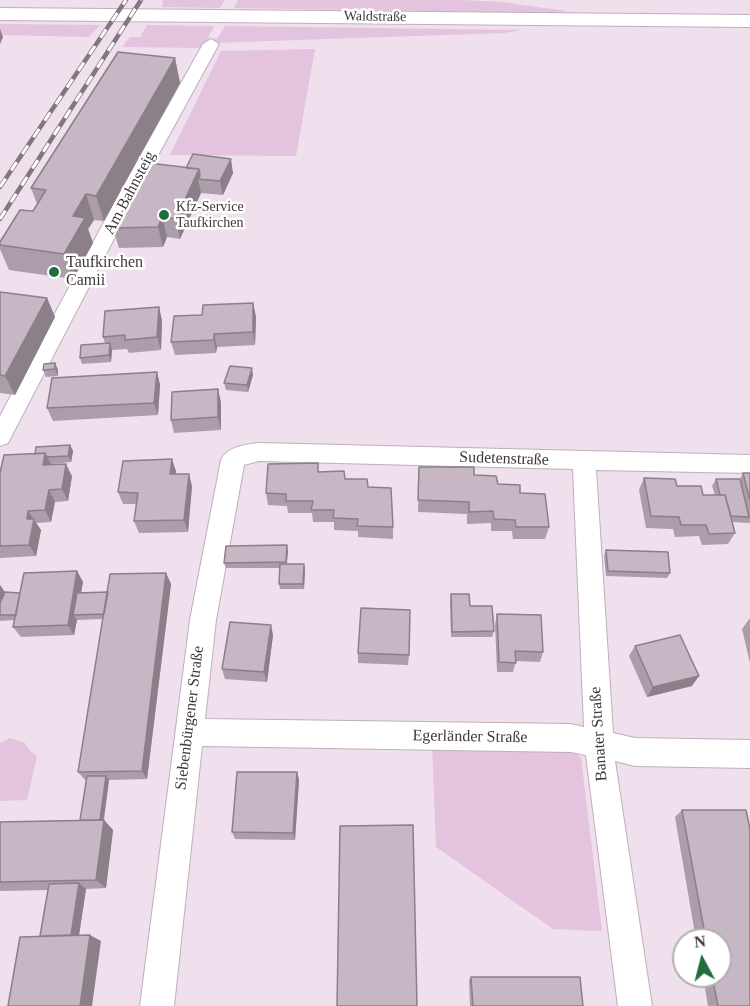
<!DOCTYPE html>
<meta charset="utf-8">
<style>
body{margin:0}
#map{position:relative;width:750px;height:1006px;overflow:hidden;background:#f0dfed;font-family:Georgia,serif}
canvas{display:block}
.north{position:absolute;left:672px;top:928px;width:60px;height:60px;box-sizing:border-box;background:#fff;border:2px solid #b2afb1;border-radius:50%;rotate:353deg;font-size:16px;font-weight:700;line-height:24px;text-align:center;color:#3e383d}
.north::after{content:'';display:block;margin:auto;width:21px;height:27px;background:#206d3d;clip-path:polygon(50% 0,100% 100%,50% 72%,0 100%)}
</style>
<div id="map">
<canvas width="750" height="1006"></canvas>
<div class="north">N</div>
</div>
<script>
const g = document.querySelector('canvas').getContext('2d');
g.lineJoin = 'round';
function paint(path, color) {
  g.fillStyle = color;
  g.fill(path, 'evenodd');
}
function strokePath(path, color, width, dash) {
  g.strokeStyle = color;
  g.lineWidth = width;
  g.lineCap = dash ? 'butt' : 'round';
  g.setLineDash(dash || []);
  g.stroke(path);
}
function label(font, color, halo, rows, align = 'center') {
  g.font = font + ' Georgia,serif';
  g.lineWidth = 5;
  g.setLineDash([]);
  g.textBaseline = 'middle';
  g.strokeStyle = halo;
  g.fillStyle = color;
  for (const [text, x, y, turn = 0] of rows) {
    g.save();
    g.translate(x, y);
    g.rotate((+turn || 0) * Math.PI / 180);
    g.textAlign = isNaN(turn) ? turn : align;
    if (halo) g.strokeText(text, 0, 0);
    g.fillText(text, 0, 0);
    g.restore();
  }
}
paint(new Path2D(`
 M163,0H225L220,8L162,7Z
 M238,0H462L501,2L566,11L559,13L234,8Z
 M0,24L100,25L89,37L0,35Z
 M147,25L214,26L208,38L217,39L225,26L523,30L503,33L210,43L206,48L122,47L130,37H140Z
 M315,49L296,156L170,155L221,51Z
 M10,738L25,743L30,751L37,756L27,800L0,801V743Z
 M432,744L569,747L581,758L602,931L553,929L436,847Z`), '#e3c3dd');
const minor = new Path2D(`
 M211,39L219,44L144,181L8,443L0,446V416L126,181L203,44Z
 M259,443L750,455V473L596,470L613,733L635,738L750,740V768L635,766L615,761L652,1006H618L586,755L571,752L202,746L174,1006H140L190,620L221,460C228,446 245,445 259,443ZM259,461L573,469L584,727L571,724L205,719L216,620L244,465Z`);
const secondary = new Path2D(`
 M0,8L750,15V27L0,20Z`);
strokePath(minor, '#bfafbc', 2);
strokePath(secondary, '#bfafbc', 2);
paint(minor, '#fff');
paint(secondary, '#fff');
const rail = new Path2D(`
 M0,187L126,0
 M0,219L141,0`);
strokePath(rail, '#81777f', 4.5);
strokePath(rail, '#fff', 3, [10]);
paint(new Path2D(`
 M175,58L180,83L104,221L94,220L88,229L93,243L73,279L9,270L0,249V242L33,211L37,204L31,188Z
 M149,163L233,173L223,195L201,193L180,239L167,237L163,247L119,248L113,228Z
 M0,292L47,298L55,317L15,395L0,393Z
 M253,303L256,317L255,345L217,347L216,353L175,355L171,342L202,315Z
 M159,307L162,321L161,350L129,353L127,349L112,350L111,362L82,364L80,358L105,343L103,337Z
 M55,363L58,370V376L46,377L43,370Z
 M157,372L160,385L158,415L53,421L47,408Z
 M253,375L248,392L226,390L224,383Z
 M221,402V430L174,433L171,420Z
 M70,445L73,451L71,462L51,464L72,476L68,501L55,502L51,522L36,523L41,530L36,556L0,558V473L35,454Z
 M419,467L474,475L520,493L549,527L545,539H513L512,531H491V523L467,524V514L418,512Z
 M176,471V474L192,486L188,532L139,533L134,521L136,504H123L118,492Z
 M319,472L345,479L368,487L393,527V539L358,537V531L334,530V522H313L312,513H288L287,506L268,505L266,493Z
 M743,473H750V523L732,522L735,533L728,544L702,545L699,536L675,537L673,529L646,528L639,490L644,478L677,486L703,495H715L712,486L716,479H740Z
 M606,550L670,573L667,578L606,576L604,556Z
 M288,551L287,564L305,570L304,589H280L279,584L280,568H226L224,563Z
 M77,571L83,582L81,593L108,592L166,573L171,584L147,779L109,780L104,820L113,830L106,888L86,889L79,935L101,941L40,936L48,890L0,891V822L80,820L86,780H85L78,772L103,619L77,620L74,635L21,637L13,627L14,620L0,621V585L5,592L20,593Z
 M451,594L470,606L494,631L492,637H451L450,600Z
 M497,614L543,652L540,662L516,661L513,672H497L495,624Z
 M750,618V663L742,629Z
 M273,635L267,682L225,679L222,669Z
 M635,646L692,686L647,697L629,656Z
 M358,653L409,655L408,665L358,663Z
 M297,772L299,780L295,840L235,839L232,832Z
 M682,810L750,1006H708L703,976H720V940H696L675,817Z
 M471,977L583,1006H470L469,980Z`), '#ab9da9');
paint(new Path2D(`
 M0,29L3,37L0,44Z
 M175,58L180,83L104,221L96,196Z
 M231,159L233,173L223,195L220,181Z
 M199,169L201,179H198L201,193L180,239L176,219Z
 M86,194L94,220L88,229L93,243L73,279L64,254L73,216Z
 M162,217L167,237L163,247L158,227Z
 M47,298L55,317L15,395L5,376Z
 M253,303L256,317L255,345L253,332Z
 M159,307L162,321L161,350L157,337Z
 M214,334L217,347L216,353L214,340Z
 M110,343L112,350L111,362L109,355Z
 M55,363L58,370V376L55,369Z
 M252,368L253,375L248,392L247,385Z
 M157,372L160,385L158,415L154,403Z
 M218,389L221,402V430L218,417Z
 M70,445L73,451L71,462L68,456Z
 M45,453L52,466L43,465Z
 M172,459L176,471L174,486L170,474Z
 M66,464L72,476L68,501L62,489Z
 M189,474L192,486L188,532L184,520Z
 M49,490L55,502L51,522L45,510Z
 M28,511L41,530L36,556L29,545L27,519Z
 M287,545L288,551L286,568V562Z
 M304,564L305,570L304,589L303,584Z
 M77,571L83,582L77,615H73L77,620L74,635L68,625Z
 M166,573L171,584L147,779L142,771Z
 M0,585L9,598L0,615Z
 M271,625L273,635L267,682L264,672Z
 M699,676L692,686L647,697L653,687Z
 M297,772L299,780L295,840L293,833Z
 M106,776L109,780L102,830L99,827Z
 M104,820L113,830L106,888L96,880Z
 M79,883L86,889L78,942L70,937Z
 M90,935L101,941L92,1006H80Z`), '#8b7f89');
const building = new Path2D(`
 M118,52L175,58L96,196L86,194L73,216L85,218L64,254L0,245V242L20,210L33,211L46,190L31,188Z
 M193,154L231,159L220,181L198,179L200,176L199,169L186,168Z
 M149,163L199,169L176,219L162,217L158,227L113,228Z
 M0,292L47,298L5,376L0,375Z
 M253,303V332L214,334V340L171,342L174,316L202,315L203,305Z
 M159,307L157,337L125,340V335L103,337L105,311Z
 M110,343L109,355L80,358L81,345Z
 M55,363V369L43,370L44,364Z
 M230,366L252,368L247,385L224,383Z
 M157,372L154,403L47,408L52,378Z
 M218,389V417L171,420L172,392Z
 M70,445L68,456L47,457L45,453L35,454L36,447Z
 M45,453L43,465L66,464L62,489L49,490L45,510L28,511L27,519H34L29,545L0,546V473L4,455Z
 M172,459L170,474H189L184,520L134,521L138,493L118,492L123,461Z
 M318,463V472L344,471L345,479H367L368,487L391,488L393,527L357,526L358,519L333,518L334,510H311L313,501H286V494L266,493L268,464Z
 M419,467H474V475L496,476L498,484L520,485V493L545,494L549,527H516L515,520L494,519L493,511L469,512V502L418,500Z
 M743,473H750V500Z
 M644,478L675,479L677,486H701L703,495H725L735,533L709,534L706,525H681L679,517L651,516Z
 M716,479H740L749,517L731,516L725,495H720Z
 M287,545L286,562L224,563L226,546Z
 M606,550L668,552L670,573L608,571Z
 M280,564H304L303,584H279Z
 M77,571L68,625L13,627L24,573Z
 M166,573L142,771L78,772L110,574Z
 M5,592L20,593L16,615H0V603Z
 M108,592L104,614L73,615L77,593Z
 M451,594H469L470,606H492L494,631L452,632Z
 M361,608L410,610L409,655L358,653Z
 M497,614L541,615L543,652L515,651L516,663L499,662Z
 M230,622L271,625L264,672L222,669Z
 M680,635L699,676L653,687L635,646Z
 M237,772H297L293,833L232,832Z
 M87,776H106L100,820H80Z
 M682,810H746L750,829V1006H718L712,976H720V940H706Z
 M104,820L96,880L0,882V822Z
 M413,825L417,1006H337L340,826Z
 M79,883L71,935L40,936L49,884Z
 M90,935L80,1006H8L20,937Z
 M471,977H580L583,1006H473Z`);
paint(building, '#c7b6c4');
strokePath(building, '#8b7f89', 1.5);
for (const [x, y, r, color] of [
 [164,215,6,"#206d3d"],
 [54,272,6,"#206d3d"]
]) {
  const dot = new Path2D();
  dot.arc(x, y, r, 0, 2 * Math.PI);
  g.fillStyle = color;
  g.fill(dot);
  strokePath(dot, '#fff', 2);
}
label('14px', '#3e383d', '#fff', [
 ["Waldstraße",375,17,1]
]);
label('14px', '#3e383d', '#fff', [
 ["Kfz-Service",176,207],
 ["Taufkirchen",176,223]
], 'left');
label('16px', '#3e383d', '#fff', [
 ["Am Bahnsteig",130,193,-62],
 ["Sudetenstraße",504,459,2],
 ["Siebenbürgener Straße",190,718,-83],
 ["Banater Straße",599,734,-94],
 ["Egerländer Straße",470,737,1]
]);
label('16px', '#3e383d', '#fff', [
 ["Taufkirchen",66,263],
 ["Camii",66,281]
], 'left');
</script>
